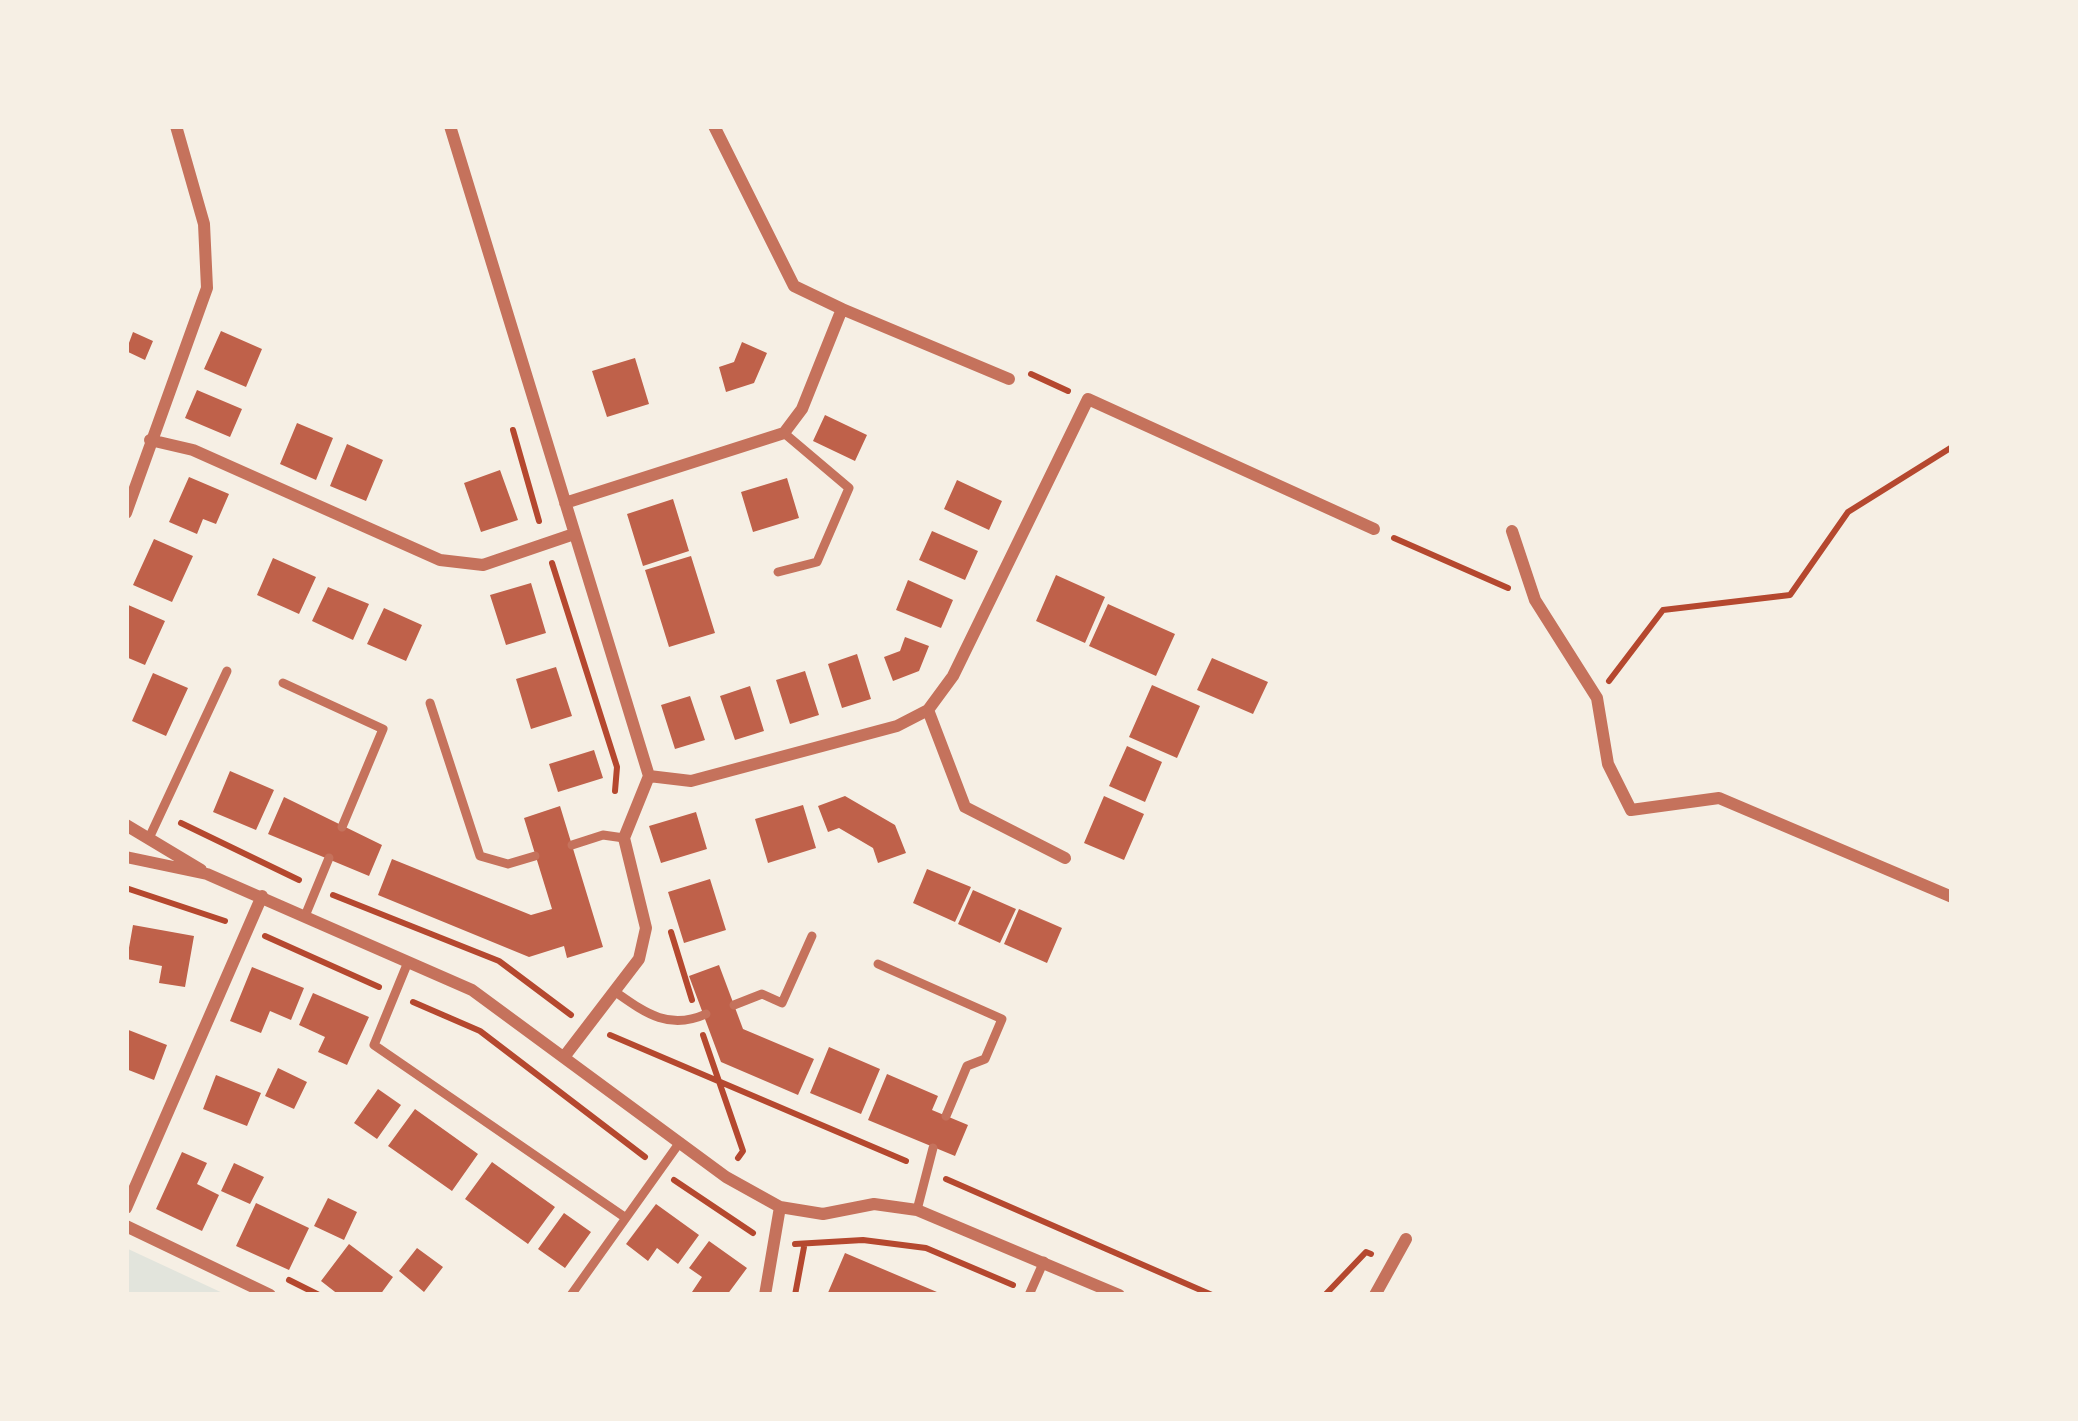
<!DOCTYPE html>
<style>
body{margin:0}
#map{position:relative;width:2078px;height:1421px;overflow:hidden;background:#f6efe4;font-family:Karla,sans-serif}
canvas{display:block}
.frame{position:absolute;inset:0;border:129px solid #f6efe4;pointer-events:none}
</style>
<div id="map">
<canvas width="2078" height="1421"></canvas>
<div class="frame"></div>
</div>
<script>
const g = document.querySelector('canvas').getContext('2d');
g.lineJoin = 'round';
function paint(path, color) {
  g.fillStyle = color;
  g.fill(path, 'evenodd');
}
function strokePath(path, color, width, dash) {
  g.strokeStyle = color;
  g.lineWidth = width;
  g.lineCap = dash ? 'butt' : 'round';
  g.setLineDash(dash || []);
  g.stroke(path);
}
paint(new Path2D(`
 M126,1248L227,1295H126Z`), '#e2e4dc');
paint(new Path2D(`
 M221,331L262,349L246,387L204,369Z
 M133,332L153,341L145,360L126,351Z
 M742,342L767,353L754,383L726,392L719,367L734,362Z
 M635,358L649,404L607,417L592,371Z
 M197,390L242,409L230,437L185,418Z
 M825,415L867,435L855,461L813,441Z
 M297,423L333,438L316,480L280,464Z
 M347,444L383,460L366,501L330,486Z
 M500,470L518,520L481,532L464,483Z
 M189,477L229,494L216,524L203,519L197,534L169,522Z
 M787,478L799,518L753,532L741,492Z
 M957,480L1002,501L989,530L944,509Z
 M673,499L689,551L643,566L627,514Z
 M932,531L978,551L965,580L919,560Z
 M154,539L193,556L172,602L133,585Z
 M691,556L715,633L669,647L645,570Z
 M273,558L316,577L299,614L257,595Z
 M1056,575L1105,597L1085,643L1036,621Z
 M908,580L953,600L941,628L896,610Z
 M531,583L546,633L506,645L490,595Z
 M328,587L369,604L353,640L312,621Z
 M126,604L165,621L145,665L126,657Z
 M1108,604L1175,634L1156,676L1089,646Z
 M384,608L422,625L406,661L367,644Z
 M905,637L929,646L919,671L893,681L884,657L900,651Z
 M857,654L871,699L842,708L828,664Z
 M1212,658L1268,682L1253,714L1197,690Z
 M556,667L572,716L531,729L516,679Z
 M805,671L819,715L790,724L776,680Z
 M153,673L188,688L166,736L132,721Z
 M1152,685L1200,706L1177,758L1129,737Z
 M750,686L764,731L735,740L720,696Z
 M690,696L705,740L675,749L661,705Z
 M1127,746L1162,762L1145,802L1109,786Z
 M594,750L603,778L558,792L549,764Z
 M230,771L274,790L256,830L213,812Z
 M845,796L895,825L906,853L878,863L873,848L839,828L828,832L818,806Z
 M1104,796L1144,814L1124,860L1084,843Z
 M284,797L382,845L369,876L268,834Z
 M803,805L816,848L768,863L755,819Z
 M560,806L603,947L567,958L564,946L529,957L378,895L392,859L531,915L552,909L524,818Z
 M696,812L707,849L661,863L649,826Z
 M927,869L971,887L955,922L913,903Z
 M710,879L726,930L684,943L668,892Z
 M973,890L1016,909L1000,943L958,924Z
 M1019,909L1062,928L1047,963L1004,944Z
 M133,925L194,936L185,987L159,983L162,966L127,959Z
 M719,965L743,1029L814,1059L798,1095L721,1062L689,976Z
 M252,967L304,988L291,1020L270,1011L261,1033L230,1021Z
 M313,993L369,1017L347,1065L318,1052L325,1037L299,1025Z
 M126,1029L167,1045L154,1080L126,1069Z
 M829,1047L880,1069L861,1114L810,1093Z
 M278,1068L307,1082L294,1109L265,1096Z
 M887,1074L938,1096L932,1110L968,1125L955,1156L868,1120Z
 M216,1075L261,1093L247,1126L203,1109Z
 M378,1089L401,1105L377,1139L354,1123Z
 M415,1109L478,1154L452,1191L388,1146Z
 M182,1152L207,1163L197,1184L219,1195L202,1231L156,1209Z
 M492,1162L555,1207L528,1244L465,1199Z
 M234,1163L264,1177L250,1204L221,1191Z
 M328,1198L357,1212L344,1240L314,1226Z
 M256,1203L309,1228L289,1270L236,1246Z
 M656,1204L699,1235L678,1264L657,1248L648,1261L626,1244Z
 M564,1213L591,1232L565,1268L538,1249Z
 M709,1241L747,1268L727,1295H690L702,1277L689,1268Z
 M349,1244L393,1277L380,1295H339L321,1281Z
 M417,1248L443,1267L424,1292L399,1271Z
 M845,1253L944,1295H827Z`), '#bf614a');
strokePath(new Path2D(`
 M1031,374L1068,391
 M513,430L539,521
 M1394,538L1508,588
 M552,563L617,767L615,791
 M1609,681L1663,610L1790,595L1848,512L1952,447
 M181,823L299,880
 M126,888L225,921
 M333,895L499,961L571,1015
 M671,932L692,1000
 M265,936L379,987
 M413,1002L480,1031L645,1157
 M610,1035L906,1161
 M703,1035L743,1151L738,1158
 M946,1179L1212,1295
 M674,1180L753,1233
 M795,1244L863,1240L926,1248L1013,1285
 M289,1280L319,1295
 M795,1295L804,1247
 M1325,1295L1366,1252L1371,1254`), '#b5482f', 6);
strokePath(new Path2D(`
 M778,572L817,562L849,488L784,433
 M283,683L383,729L342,827
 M430,703L480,856L508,864L535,856
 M150,836L227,671
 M572,845L603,835L624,838
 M305,916L329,858
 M408,962L374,1045L623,1216
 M878,964L1002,1019L985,1059L967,1066L946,1116
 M614,991C644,1012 668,1031 706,1014
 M734,1005L762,994L782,1003L812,936
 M917,1210L933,1148
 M571,1295L680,1142
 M1029,1295L1044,1261`), '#c5725c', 9);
strokePath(new Path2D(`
 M450,126L649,776L624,838L646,928L639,959L564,1057
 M714,126L794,286L842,309
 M150,440L193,450L440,560L483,565L574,534
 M565,503L784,433L802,409L842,309L1009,379
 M126,513L207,288L204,224L176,126
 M1512,531L1535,600L1597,698L1608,764L1631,810L1719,798L1952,897
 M928,710L965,807L1065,858
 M649,776L691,781L897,726L928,710L953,676L1088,399L1374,529
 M126,825L201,870
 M126,857L207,874L472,990L726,1177L780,1207L823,1214L874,1204L917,1210L1119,1295
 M126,1208L262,896
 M126,1226L270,1295
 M765,1295L780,1207
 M1375,1295L1406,1239`), '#c5725c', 12);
</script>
